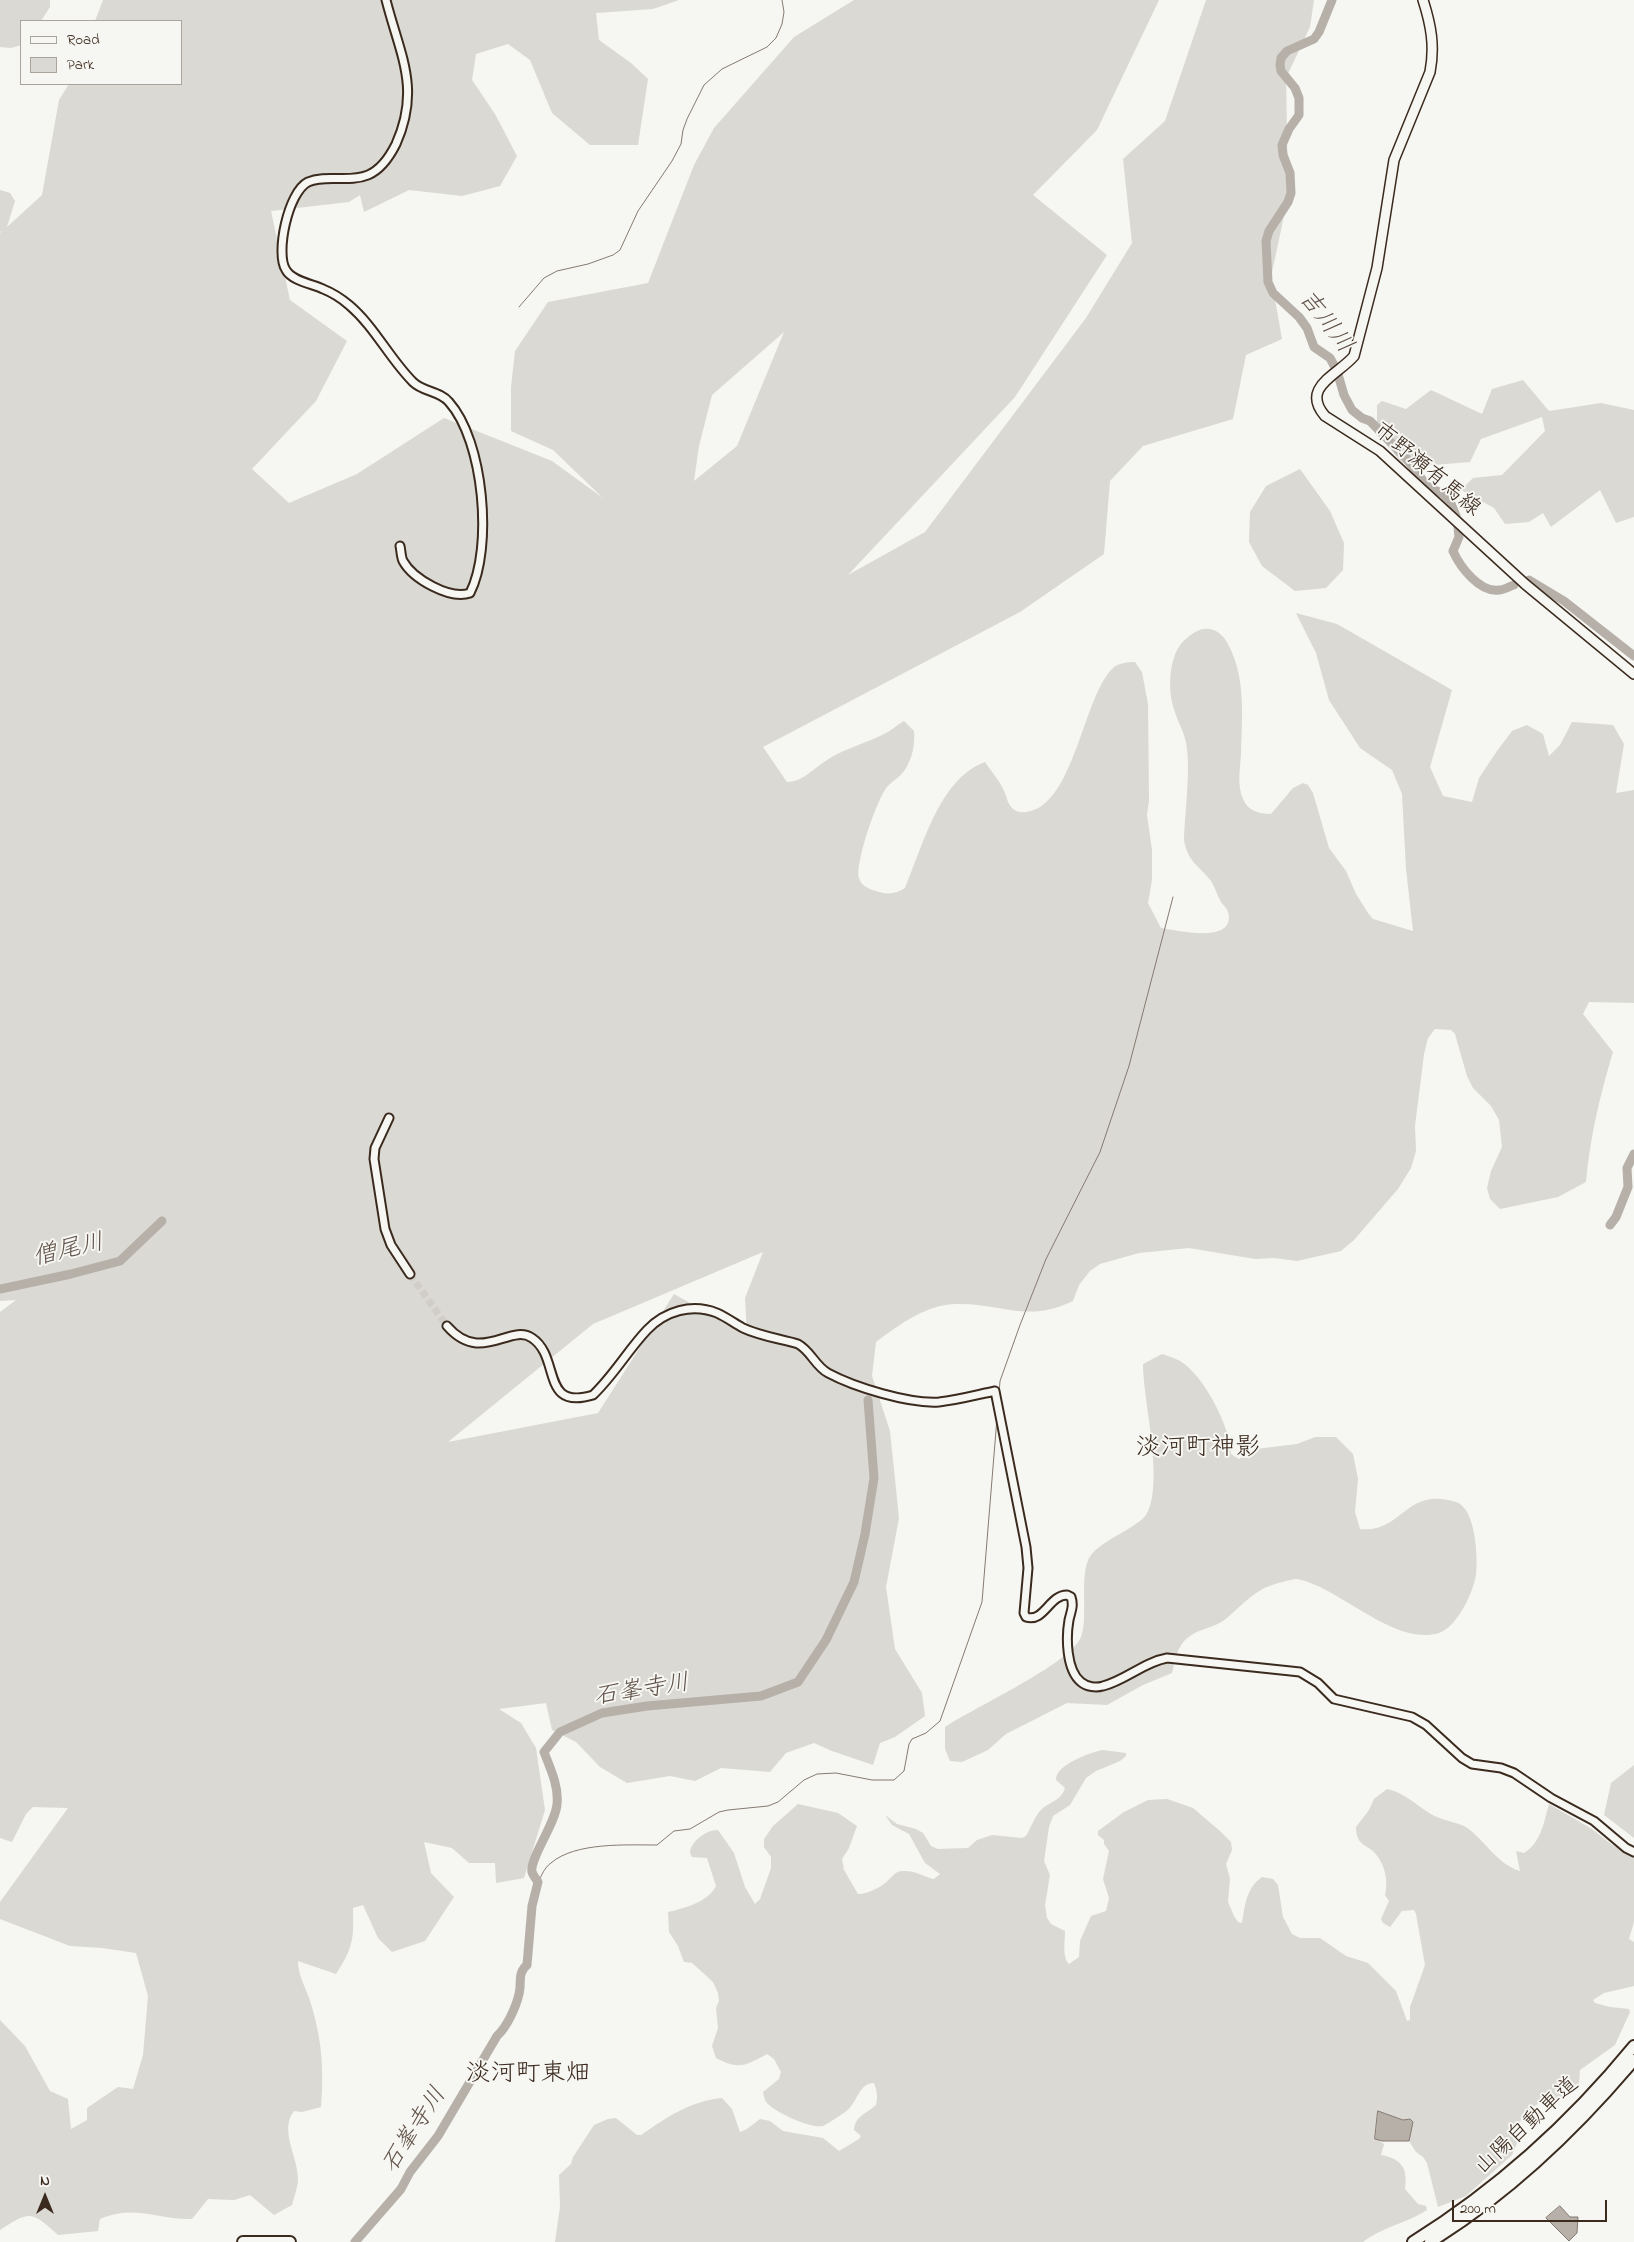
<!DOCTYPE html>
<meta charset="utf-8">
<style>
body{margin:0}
#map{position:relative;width:1634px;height:2242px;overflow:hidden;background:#f6f6f2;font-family:"Indie Flower",sans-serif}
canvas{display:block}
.legend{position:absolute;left:20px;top:20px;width:162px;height:65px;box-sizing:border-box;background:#f6f6f2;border:1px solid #aba49d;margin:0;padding:6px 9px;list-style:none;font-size:15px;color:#3b2a1e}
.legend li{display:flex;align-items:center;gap:10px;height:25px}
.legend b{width:25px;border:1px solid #aba49d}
.north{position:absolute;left:20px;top:2172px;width:50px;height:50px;-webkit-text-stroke:4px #f6f6f2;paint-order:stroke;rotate:0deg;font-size:14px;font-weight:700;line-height:20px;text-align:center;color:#3b2a1e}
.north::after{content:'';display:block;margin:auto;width:18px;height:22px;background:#3b2a1e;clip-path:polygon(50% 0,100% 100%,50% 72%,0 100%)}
.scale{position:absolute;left:1452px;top:2200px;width:155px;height:22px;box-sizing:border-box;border:2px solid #3b2a1e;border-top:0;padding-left:6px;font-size:15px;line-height:18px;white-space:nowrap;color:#3b2a1e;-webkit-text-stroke:4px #f6f6f2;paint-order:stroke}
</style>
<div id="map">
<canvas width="1634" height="2242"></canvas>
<ul class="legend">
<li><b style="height:6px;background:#f6f6f2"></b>Road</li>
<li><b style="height:14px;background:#dad9d3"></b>Park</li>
</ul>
<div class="north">N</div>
<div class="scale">200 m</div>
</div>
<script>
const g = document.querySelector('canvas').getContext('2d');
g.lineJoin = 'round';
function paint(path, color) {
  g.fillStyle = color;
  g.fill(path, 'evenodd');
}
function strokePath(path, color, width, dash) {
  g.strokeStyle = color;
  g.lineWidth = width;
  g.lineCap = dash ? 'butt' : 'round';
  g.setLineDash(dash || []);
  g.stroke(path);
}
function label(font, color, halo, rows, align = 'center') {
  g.font = font + ' "Indie Flower","Klee One",sans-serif';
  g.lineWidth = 4;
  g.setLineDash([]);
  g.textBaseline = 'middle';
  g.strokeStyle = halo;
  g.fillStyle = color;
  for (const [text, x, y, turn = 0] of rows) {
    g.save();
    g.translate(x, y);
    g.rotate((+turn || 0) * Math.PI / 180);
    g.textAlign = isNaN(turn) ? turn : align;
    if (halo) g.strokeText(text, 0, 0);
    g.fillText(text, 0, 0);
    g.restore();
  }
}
paint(new Path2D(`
 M0,0H50V7L41,21H21V45L11,48L0,47Z
 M103,0H679L653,9L596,13L599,40L631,63L648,79L638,145H590L552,113L530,60L508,44L476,54L472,80L495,114L517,156L500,186L462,196L409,190L364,212L360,195L349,202L271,211L290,300L347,341L316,401L252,469L289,503L357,474L444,418L552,461L603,498L553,450L511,431V387L515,351L548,302L648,283L694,165L714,128L794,37L854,0H1159L1097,130L1033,195L1107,255L1015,397L848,575L925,532L1086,318L1132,243L1123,159L1165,121L1206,0H1314L1310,27L1286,78L1288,197L1271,277L1282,339L1246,355L1233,419L1143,446L1110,481L1104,554L1020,612L763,747L787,782C802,782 812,770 824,762C842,749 865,744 884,734C891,731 897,725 904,721L914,731C915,744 913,756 906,768C902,776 893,780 887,787C877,799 855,863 859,878C861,886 869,889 876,891C886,895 897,894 905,888C923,846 939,779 985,762C991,771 1000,781 1004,791C1007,797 1007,803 1012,808C1016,812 1021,813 1026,812C1074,807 1083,696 1113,668C1118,663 1128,662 1135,662L1142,672L1148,704L1149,800L1147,815L1152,850V880L1148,903L1161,928C1175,930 1237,945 1228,912C1227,908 1223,905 1221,902C1217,895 1215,887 1211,881C1199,865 1188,863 1184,840C1185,813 1190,775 1187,749C1186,733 1175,718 1172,702C1168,683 1170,651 1186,639C1193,633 1200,628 1209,629C1219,630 1225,638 1229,646C1246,679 1242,718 1241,754C1240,769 1237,785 1243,799C1248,811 1259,814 1271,814L1293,788L1303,783L1308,785L1313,793L1329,848L1346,871L1356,894L1368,913L1373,919L1413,931L1406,869L1402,794L1392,770L1360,748L1329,700L1316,653L1296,613L1337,624L1452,690L1430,767L1443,796L1472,802L1479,778L1497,751L1512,731L1527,725L1543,734L1549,756L1560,745L1572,722L1613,725L1624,744L1616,793L1634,790V1003L1589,1002L1583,1014L1613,1052C1600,1095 1590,1137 1586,1182L1558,1197L1500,1209L1490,1199L1487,1188L1491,1171L1502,1147L1499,1120L1491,1106L1473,1088L1467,1076L1455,1034L1451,1030L1435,1029L1428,1038L1424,1054L1415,1126L1416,1151L1411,1168L1398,1189L1354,1240L1341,1251L1297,1261L1274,1258L1255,1259L1189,1248L1139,1253L1100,1264L1090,1271L1079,1285L1073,1301C1027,1323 1005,1304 959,1304C928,1303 900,1324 876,1342L872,1376L890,1431L899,1518L886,1587L895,1649L922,1693L925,1716L895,1737L880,1743L873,1765L832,1751L814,1743L786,1753L770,1772L721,1768L695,1781L670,1776L627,1783L600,1767L576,1742L552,1730L546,1703L499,1709L521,1723L536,1748L545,1810L524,1878L496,1883L495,1863H469L452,1848L424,1842L431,1873L454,1897L425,1941L392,1952L378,1938L363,1905L353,1908C354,1939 353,1948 336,1974L298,1961C298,1977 307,1989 311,2004C322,2041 324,2069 321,2107L302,2112L294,2111C279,2130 298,2157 298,2179C298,2187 294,2197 292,2205L274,2215L250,2195L234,2200L208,2199L192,2219C157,2220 136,2204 100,2219L98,2231L58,2235C32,2211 30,2210 0,2230V2020L25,2046L50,2091L68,2099L71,2129L87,2120V2108L118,2087L133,2089L143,2055L148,1996L136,1953L102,1948L70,1946L0,1919V1902L68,1808L33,1807L26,1814L12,1842L0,1838V1312L16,1300L0,1301V233L2,231L0,232V190L10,193L15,201L7,227L42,195L59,100L69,84H181V21H95ZM784,332L737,446L694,481L699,446L712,395ZM763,1252L745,1298L747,1335L674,1294L598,1413L448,1442L593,1324Z
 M1523,380L1549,411L1601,403L1634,410V517L1616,523L1600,490L1551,527L1543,513L1529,522L1505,524L1494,508L1461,490L1473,478L1502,475L1545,431L1542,417L1481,439L1470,462L1409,467L1400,461L1377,431V405L1382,401L1406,409L1431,390L1482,414L1492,389Z
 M1300,469L1330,511L1344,543L1343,570L1326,588L1295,591L1262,566L1249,542L1250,512L1266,486Z
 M1162,1354C1168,1356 1175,1358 1180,1361C1203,1374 1231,1428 1231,1454L1239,1459L1256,1449L1297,1444L1315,1437H1336L1353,1454L1358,1479L1355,1512L1360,1529C1402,1534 1405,1486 1456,1502C1476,1508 1478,1558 1476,1575C1473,1593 1457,1627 1439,1633C1394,1647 1340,1587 1297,1579C1291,1579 1266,1586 1261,1590C1247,1598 1236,1611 1223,1621C1217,1625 1209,1627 1202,1630C1179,1638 1177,1652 1172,1673L1143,1685L1107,1705L1067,1703L1006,1734L988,1750L962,1762L950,1761L945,1749V1727C973,1708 1070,1664 1081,1637C1089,1616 1078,1572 1091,1555C1101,1541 1138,1527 1146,1515C1165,1485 1143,1401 1143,1364Z
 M1103,1750L1126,1753V1756L1120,1761L1096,1771L1086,1778L1070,1805L1053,1816L1049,1827L1044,1861L1050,1875L1045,1905L1047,1918L1051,1924L1065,1931C1065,1941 1062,1957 1069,1964L1079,1957L1080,1941L1091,1916L1106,1911L1109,1898L1103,1879L1109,1851L1104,1844V1840L1098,1835V1831L1124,1812L1148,1800L1167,1799L1193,1808L1220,1831L1231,1842L1232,1850L1226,1864L1230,1879L1228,1902L1234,1916L1238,1922L1242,1923C1245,1906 1246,1888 1262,1877L1273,1879L1278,1885L1283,1917L1292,1934L1300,1938H1320L1346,1956L1368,1963L1396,1991L1407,2021L1410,2020V2007L1425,1965L1416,1914L1414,1910L1402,1911L1390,1927L1383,1923L1381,1919L1389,1901L1385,1895C1388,1883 1386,1868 1378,1857C1369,1843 1356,1848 1356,1827L1369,1810L1374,1799L1387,1789C1407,1793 1419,1809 1437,1817C1448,1822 1460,1822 1470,1830C1486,1843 1499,1865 1520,1871L1516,1851L1524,1853C1541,1843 1544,1822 1549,1804L1592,1829L1611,1844L1634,1856V1922L1629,1939L1634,1942V1986L1604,1993L1593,2000L1595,2003L1610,2007L1629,2009L1630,2012L1615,2045L1580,2070L1579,2083L1557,2103L1544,2101L1527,2110L1518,2125L1520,2136L1512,2155L1466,2196L1438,2207L1427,2163L1423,2157L1416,2152L1409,2141L1410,2119L1403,2120L1378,2111L1375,2138L1384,2144L1381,2155C1402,2159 1408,2168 1405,2189L1418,2204L1426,2206L1427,2210C1407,2223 1382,2227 1363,2242H555L560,2207L559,2175L571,2164L573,2157L594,2125L608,2119L616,2118L637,2135H641C666,2118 690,2101 722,2098L732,2109L740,2132L747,2129L760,2119L770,2121L783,2131L823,2138L839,2151L859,2139L861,2136L854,2130C855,2116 866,2114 876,2105C878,2098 877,2090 874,2083C858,2083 857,2105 845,2112C841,2115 826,2125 823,2126C811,2129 778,2113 769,2105C765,2102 764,2097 763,2092L779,2079L781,2072L774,2059L767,2054C745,2066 739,2070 716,2058L712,2046L718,2028L716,2008L719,2001L718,1993L713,1982L701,1971L692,1963L684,1962L678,1946L669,1932L668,1912C685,1908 708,1902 716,1886L707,1858L692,1857L690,1853C690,1842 707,1829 718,1830L734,1853L745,1887L755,1904L760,1899L771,1868V1857L764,1847V1839L773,1826L798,1804L838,1813L857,1826L849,1848L842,1859L844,1870L858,1894C864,1895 879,1888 884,1884C891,1879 894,1871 903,1871C915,1870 924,1877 934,1879L940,1874L925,1863L909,1834L892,1825L885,1815L897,1824L916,1829L923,1833L931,1846L938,1849L968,1848L977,1840L992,1835L1022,1838L1026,1836C1031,1828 1035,1815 1042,1809C1051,1801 1061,1801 1065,1788L1056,1780C1055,1765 1091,1752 1103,1750Z
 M1634,1765V1838L1604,1815L1611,1783Z`), '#dad9d3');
const water = new Path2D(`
 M1378,2111L1403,2120L1410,2119L1413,2122L1409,2141H1382L1375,2139Z
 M1560,2206L1570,2217H1578L1577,2233L1569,2241L1546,2218Z`);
paint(water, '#b6b0a9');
strokePath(water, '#857a71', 1);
strokePath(new Path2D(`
 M519,307L544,278L557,271L588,264L613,255L620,250L638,211L672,161L681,144L683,130L687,119L704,85L722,69L767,47L776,38L782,24L784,12L782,0
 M999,1394L1000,1381L1020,1325L1046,1259L1100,1152L1129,1066L1173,897
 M538,1882C542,1875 544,1868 551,1863C575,1842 627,1845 657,1845L674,1831L690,1829L719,1812L728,1810L768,1806L778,1802L804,1780L817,1774L836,1773L872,1780H894L904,1771L909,1744L912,1739L926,1733L940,1721L982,1602L997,1418`), '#857a71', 1);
strokePath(new Path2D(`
 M1332,0L1319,32L1314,39L1287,51L1281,58L1280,65L1281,71L1295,88L1299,98V115L1289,129L1282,145L1283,155L1290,173L1291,193L1288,202L1269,231L1266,241L1268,282L1273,293L1299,317L1307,328L1314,347L1330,358L1337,371L1344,395L1352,410L1362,418L1370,421L1406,458L1427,486L1443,494L1450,501L1456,516
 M1458,527L1459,537L1453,551C1460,567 1480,593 1499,590C1504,590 1510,586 1514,585
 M1529,580L1564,601L1634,656
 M1610,1225L1616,1217L1628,1187L1627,1168L1634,1154
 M0,1289L71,1274L120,1261L162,1221
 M355,2242L401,2189L410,2172L438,2136L497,2036C507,2027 516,2007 519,1994C522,1983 517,1973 527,1965L532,1906L538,1882C536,1879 533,1875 532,1872C529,1859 556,1823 557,1804C559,1786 550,1768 544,1752L560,1732L602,1713L647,1706L761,1696L798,1682L826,1640L854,1582L865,1534L874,1478L868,1400`), '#b6b0a9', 9);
strokePath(new Path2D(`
 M410,1274L447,1326`), '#d1cdc8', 7, [7, 3.5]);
const minor = new Path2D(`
 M386,0C400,55 421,88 396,144C390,156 380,170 368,175C349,183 326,174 308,182C288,192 275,254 286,270C292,281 313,284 323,289C333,293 342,299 349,305C375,327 389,358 413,382C423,392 440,391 449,402C484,441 493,548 470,593C450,600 413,579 403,561C401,557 401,550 400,546
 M389,1118L375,1148L374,1159L385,1229L391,1245L410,1274
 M447,1326C481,1365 510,1323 532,1338C561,1357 540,1411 593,1395C614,1375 628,1350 647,1330C665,1311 692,1303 717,1313C726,1317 734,1323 743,1328C760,1336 781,1339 798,1344C811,1351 815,1366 828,1373C854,1387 909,1404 939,1402C958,1400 976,1395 995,1391L1026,1547L1028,1568L1024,1613L1026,1617C1044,1623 1049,1595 1067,1595L1071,1597C1074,1606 1071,1611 1069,1620C1066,1637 1066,1670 1081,1682C1087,1687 1096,1688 1103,1686C1126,1680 1144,1662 1167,1658L1300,1672L1318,1683L1334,1699L1412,1717L1426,1725L1462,1758L1472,1764L1501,1768L1514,1773L1551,1798L1594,1821L1626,1848L1634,1852`);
const major = new Path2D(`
 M1423,0C1431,25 1435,46 1430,72L1394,160L1377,268L1354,356C1338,375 1300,387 1325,416L1380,451L1525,584L1634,674`);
const highway = new Path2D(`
 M243,2242H290
 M1413,2242C1498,2189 1571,2123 1634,2046
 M1430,2242C1508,2194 1575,2130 1634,2060`);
strokePath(minor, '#3b2a1e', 11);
strokePath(major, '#3b2a1e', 12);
strokePath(highway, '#3b2a1e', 14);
strokePath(minor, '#f6f6f2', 7);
strokePath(major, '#f6f6f2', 9);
strokePath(highway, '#f6f6f2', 10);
label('22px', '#3b2a1e', '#f6f6f2', [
 ["市野瀬有馬線",1426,471,40],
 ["山陽自動車道",1528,2127,-43]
]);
label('italic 24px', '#605248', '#f6f6f2', [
 ["吉川川",1324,323,52],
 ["僧尾川",69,1252,-13],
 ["石峯寺川",642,1692,-9],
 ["石峯寺川",416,2131,-57]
]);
label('25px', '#3b2a1e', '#f6f6f2', [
 ["淡河町神影",1198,1450],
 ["淡河町東畑",528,2076]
]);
</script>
